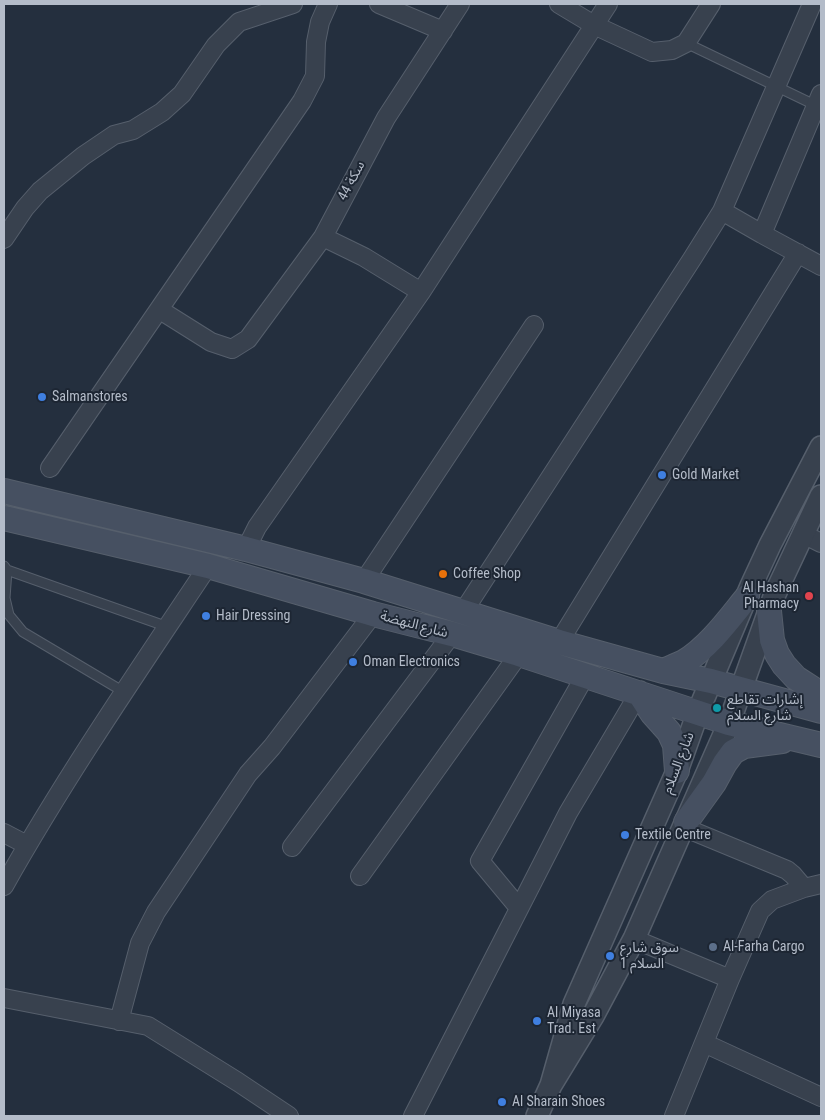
<!DOCTYPE html>
<meta charset="utf-8">
<style>
body{margin:0}
#map{position:relative;width:825px;height:1120px;overflow:hidden;background:#242f3e;font-family:"Roboto Condensed",sans-serif}
canvas{display:block}
.frame{position:absolute;inset:0;border:5px solid #b4bcc9;pointer-events:none}
</style>
<div id="map">
<canvas width="825" height="1120"></canvas>
<div class="frame"></div>
</div>
<script>
const g = document.querySelector('canvas').getContext('2d');
g.lineJoin = 'round';
function strokePath(path, color, width, dash) {
  g.strokeStyle = color;
  g.lineWidth = width;
  g.lineCap = dash ? 'butt' : 'round';
  g.setLineDash(dash || []);
  g.stroke(path);
}
function label(font, color, halo, rows, align = 'center') {
  g.font = font + ' "Roboto Condensed","Noto Sans Arabic",sans-serif';
  g.lineWidth = 4;
  g.setLineDash([]);
  g.textBaseline = 'middle';
  g.strokeStyle = halo;
  g.fillStyle = color;
  for (const [text, x, y, turn = 0] of rows) {
    g.save();
    g.translate(x, y);
    g.rotate((+turn || 0) * Math.PI / 180);
    g.textAlign = isNaN(turn) ? turn : align;
    if (halo) g.strokeText(text, 0, 0);
    g.fillText(text, 0, 0);
    g.restore();
  }
}
const service = new Path2D(`
 M686,43L819,107
 M4,566L7,570L168,627
 M7,570L5,598L9,615L23,632L124,692`);
const minor = new Path2D(`
 M379,4L443,31
 M559,4L594,25L652,52L672,50L686,43L711,4
 M722,211L762,234L821,266
 M762,234L821,94
 M323,237L364,257L421,292
 M4,239L25,208L40,191L83,156L114,135L133,130L162,112L182,94L216,45L239,22L293,4
 M160,310L211,342L232,349L248,339L323,237L386,118L460,4
 M50,468L302,101L315,76L316,42L320,22L328,4
 M803,534L821,543
 M246,549L257,527L421,292L608,4
 M364,581L534,325
 M463,612L692,259L722,211L812,4
 M559,642L798,253
 M683,827L787,870L793,875L804,888
 M4,833L27,845
 M292,847L452,634
 M360,876L519,654
 M4,886C66,776 138,671 208,566
 M519,908L480,861L585,676
 M634,939L730,979
 M4,998L148,1026L238,1082L289,1116
 M119,1021L140,943L156,912L248,774L272,747L373,614
 M704,1043L821,1097
 M413,1116L568,813L639,693
 M674,1116L730,979L760,911L772,900L804,888L821,884`);
const tertiary = new Path2D(`
 M551,1085L574,1004L677,771L698,712L751,586L770,545L821,447
 M537,1116L551,1085L593,1016L634,939L729,723L775,594L821,496`);
const secondary = new Path2D(`
 M4,491L246,549L364,581L559,642L663,671L711,681L821,711
 M4,518L208,566L373,614L452,634L519,654L729,723L821,745
 M769,611L772,640L777,654L784,665L796,678L821,694
 M663,671C670,668 678,665 684,662C709,647 729,619 747,597
 M639,693L652,713L669,732L675,745L677,771
 M686,822L714,783L725,763L733,752L744,746L782,741`);
strokePath(service, '#565f6c', 11);
strokePath(minor, '#565f6c', 20);
strokePath(tertiary, '#565f6c', 24);
strokePath(secondary, '#565f6c', 26);
strokePath(service, '#38414e', 9);
strokePath(minor, '#38414e', 18);
strokePath(tertiary, '#38414e', 21);
strokePath(secondary, '#465061', 24);
for (const [x, y, r, color] of [
 [42,397,5,"#3f7fe0"],
 [662,475,5,"#3f7fe0"],
 [443,574,5,"#e8710a"],
 [809,596,5,"#e0444e"],
 [206,616,5,"#3f7fe0"],
 [353,662,5,"#3f7fe0"],
 [717,708,5,"#0f9aa8"],
 [625,835,5,"#3f7fe0"],
 [713,947,5,"#5c6f8a"],
 [610,956,5,"#3f7fe0"],
 [537,1021,5,"#3f7fe0"],
 [502,1102,5,"#3f7fe0"]
]) {
  const dot = new Path2D();
  dot.arc(x, y, r, 0, 2 * Math.PI);
  g.fillStyle = color;
  g.fill(dot);
  strokePath(dot, '#1d2633', 2);
}
label('14px', '#b4bcc9', '#1d2633', [
 ["سكة 44",352,181,-62],
 ["شارع النهضة",414,625,15],
 ["شارع السلام",679,763,-69]
]);
label('14px', '#b4bcc9', '#1d2633', [
 ["Salmanstores",52,397],
 ["Gold Market",672,475],
 ["Coffee Shop",453,574],
 ["Al Hashan",799,588,"right"],
 ["Pharmacy",799,604,"right"],
 ["Hair Dressing",216,616],
 ["Oman Electronics",363,662],
 ["إشارات تقاطع",727,700],
 ["شارع السلام",727,716],
 ["Textile Centre",635,835],
 ["Al-Farha Cargo",723,947],
 ["سوق شارع",620,948],
 ["السلام 1",620,964],
 ["Al Miyasa",547,1013],
 ["Trad. Est",547,1029],
 ["Al Sharain Shoes",512,1102]
], 'left');
</script>
